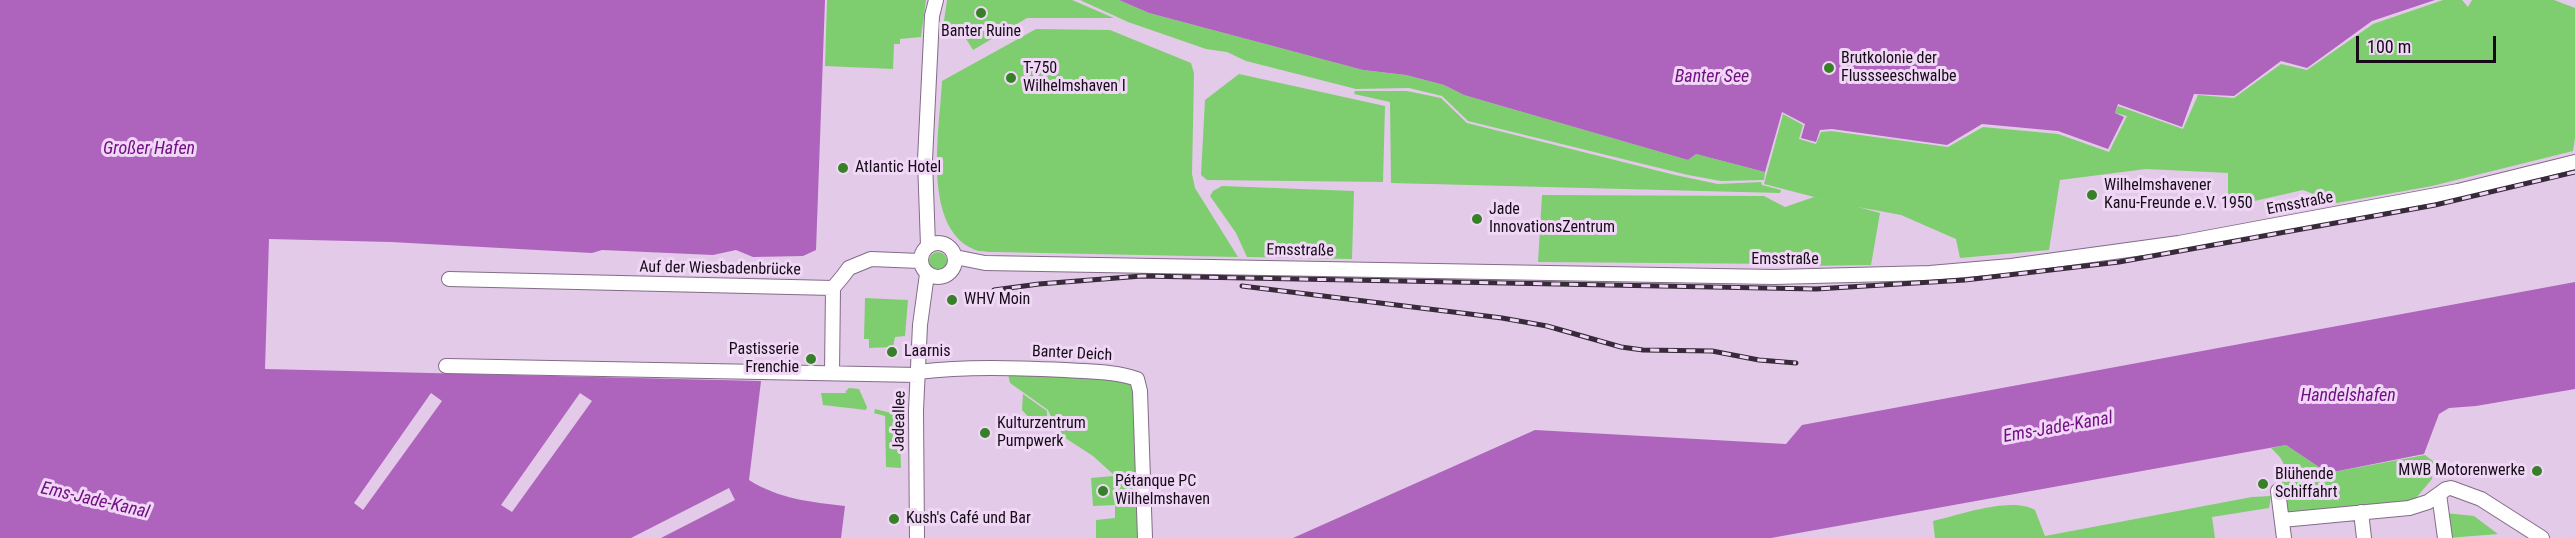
<!DOCTYPE html>
<meta charset="utf-8">
<style>
body{margin:0}
#map{position:relative;width:2575px;height:538px;overflow:hidden;background:#e3cae8;font-family:"Roboto Condensed",sans-serif}
canvas{display:block}
.scale{position:absolute;left:2356px;top:36px;width:140px;height:27px;box-sizing:border-box;border:3px solid #150c17;border-top:0;padding-left:8px;font-size:18px;line-height:21px;white-space:nowrap;color:#150c17;-webkit-text-stroke:4px #f0d7f6;paint-order:stroke}
</style>
<div id="map">
<canvas width="2575" height="538"></canvas>
<div class="scale">100 m</div>
</div>
<script>
const g = document.querySelector('canvas').getContext('2d');
g.lineJoin = 'round';
function paint(path, color) {
  g.fillStyle = color;
  g.fill(path, 'evenodd');
}
function strokePath(path, color, width, dash) {
  g.strokeStyle = color;
  g.lineWidth = width;
  g.lineCap = dash ? 'butt' : 'round';
  g.setLineDash(dash || []);
  g.stroke(path);
}
function label(font, color, halo, rows, align = 'center') {
  g.font = font + ' "Roboto Condensed",sans-serif';
  g.lineWidth = 6;
  g.setLineDash([]);
  g.textBaseline = 'middle';
  g.strokeStyle = halo;
  g.fillStyle = color;
  for (const [text, x, y, turn = 0] of rows) {
    g.save();
    g.translate(x, y);
    g.rotate((+turn || 0) * Math.PI / 180);
    g.textAlign = isNaN(turn) ? turn : align;
    if (halo) g.strokeText(text, 0, 0);
    g.fillText(text, 0, 0);
    g.restore();
  }
}
paint(new Path2D(`
 M827,0H926L921,37L900,39V44H894L893,69L825,66Z
 M947,0H1072L1114,18H1027L973,50L960,29L943,28Z
 M1080,0H1119L1149,13L1363,70L1406,75L1444,85L1464,95L1688,160L1696,154L1765,172L1764,180L1721,181L1688,175L1468,121L1442,96L1409,88L1356,89L1246,61L1227,52L1206,49L1128,22Z
 M2443,0H2462L2468,7L2472,0H2554L2575,8V138L2573,151L2432,186L2337,203L2303,190L2228,207V173L2146,169L2060,180L2049,250L1960,258L1956,239L1901,215L1858,207L1880,213L1871,265L1806,266L1805,256H1787L1785,264L1538,262L1542,195L1764,196L1785,207L1814,197L1826,200L1764,184L1783,114L1803,125L1799,139L1816,144L1821,132L1831,131L1948,147L1983,127L2058,134L2109,152L2127,116L2115,113L2118,106L2183,129L2198,95L2234,98L2281,64L2307,70L2373,24Z
 M1036,29L1110,30L1191,63L1194,73L1192,174L1195,188L1238,257L995,252C988,252 979,252 973,249C921,225 940,127 942,81Z
 M1239,74L1385,106L1383,182L1207,180L1201,175L1205,100Z
 M1355,91H1407L1441,98L1467,123L1675,175L1718,184L1761,182L1762,185L1781,190L1780,193L1391,183L1390,102L1354,94Z
 M1222,186L1354,191L1352,259L1247,257L1236,233L1210,196L1213,191Z
 M929 261a9 9 0 1 1 18 0a9 9 0 1 1-18 0Z
 M865,298L908,300L905,336L895,337L893,347L869,348V339H864Z
 M1008,374L1118,375L1134,381L1139,538H1096V520L1115,518V505L1093,506L1091,478L1113,476L1115,492V476L1093,456L1059,434L1048,410L1010,383Z
 M849,388L859,389L867,407L866,410L823,405L821,393H847L845,392Z
 M1023,394L1047,411V428L1035,424L1022,410Z
 M875,409L899,415L901,468L886,467L885,416L874,413Z
 M2286,445L2328,473L2425,455L2433,461L2432,479L2416,498L2407,504L2286,517C2285,507 2281,496 2282,487C2282,464 2290,466 2271,448Z
 M2271,496L2269,508L2212,517L2215,538H1935L1933,521C1959,515 2012,496 2035,510L2045,536L2252,497Z
 M2445,513L2474,516L2498,534L2448,538Z`), '#7ece70');
paint(new Path2D(`
 M0,0H825L816,250L803,256L753,257L736,250L713,255L602,250L592,253L391,242L269,239L265,369L761,381L749,480C779,499 811,502 845,506L841,538H661L735,500L729,488L631,538H0ZM431,393L442,401L363,510L354,503ZM580,393L592,401L512,512L501,505Z
 M1119,0H2435L2372,21L2307,68L2281,61L2234,96L2194,94L2182,127L2118,104L2115,113L2124,117L2108,149L2058,131L1982,124L1947,145L1832,129L1820,130L1816,142L1801,138L1805,124L1782,112L1765,172L1696,154L1688,160L1464,95L1444,85L1406,75L1363,70L1149,13Z
 M2575,282V389L2476,406L2449,408L2439,414L2424,454L2328,473L2286,445L1771,538H1293L1535,430L1786,444L1802,425Z`), '#ae63bd');
const minor = new Path2D(`
 M921 260a17 17 0 1 1 34 0a17 17 0 1 1-34 0Z
 M928,246L925,160L932,16L936,0
 M955,257L985,263L1774,277L1930,273L2011,266L2179,243L2458,191L2575,162
 M449,279L833,288
 M446,366L918,375
 M832,372L833,288L843,276L849,268L871,259L920,261
 M918,372C967,366 1016,368 1065,370C1090,372 1114,371 1137,379L1140,391L1145,538
 M2278,491L2284,538
 M2439,494L2445,538
 M2361,512L2364,538
 M2282,520L2409,508L2428,502L2446,489L2451,488L2481,499L2542,538
 M917,538L916,410L920,325L927,274`);
strokePath(minor, '#836c88', 16);
strokePath(minor, '#fff', 14);
const rail = new Path2D(`
 M1242,286L1502,318L1547,326L1621,347L1643,350L1712,351L1759,360L1796,363
 M994,290L1039,284L1142,276L1816,289L1965,280L2119,262L2435,205L2575,172`);
strokePath(rail, '#372b39', 5);
strokePath(rail, '#f0d7f6', 3, [9]);
for (const [x, y, r, color] of [
 [981,13,6,"#368128"],
 [1829,68,6,"#368128"],
 [1011,78,6,"#368128"],
 [843,168,6,"#368128"],
 [2092,195,6,"#368128"],
 [1477,219,6,"#368128"],
 [952,300,6,"#368128"],
 [892,352,6,"#368128"],
 [811,359,6,"#368128"],
 [985,433,6,"#368128"],
 [2537,471,6,"#368128"],
 [2263,484,6,"#368128"],
 [1103,491,6,"#368128"],
 [894,519,6,"#368128"]
]) {
  const dot = new Path2D();
  dot.arc(x, y, r, 0, 2 * Math.PI);
  g.fillStyle = color;
  g.fill(dot);
  strokePath(dot, '#f0d7f6', 2);
}
label('16px', '#150c17', '#f0d7f6', [
 ["Banter Ruine",981,32,"center"],
 ["Brutkolonie der",1841,59],
 ["Flussseeschwalbe",1841,77],
 ["T-750",1023,69],
 ["Wilhelmshaven I",1023,87],
 ["Atlantic Hotel",855,168],
 ["Wilhelmshavener",2104,186],
 ["Kanu-Freunde e.V. 1950",2104,204],
 ["Jade",1489,210],
 ["InnovationsZentrum",1489,228],
 ["WHV Moin",964,300],
 ["Pastisserie",799,350,"right"],
 ["Frenchie",799,368,"right"],
 ["Laarnis",904,352],
 ["Kulturzentrum",997,424],
 ["Pumpwerk",997,442],
 ["MWB Motorenwerke",2525,471,"right"],
 ["Blühende",2275,475],
 ["Schiffahrt",2275,493],
 ["Pétanque PC",1115,482],
 ["Wilhelmshaven",1115,500],
 ["Kush's Café und Bar",906,519]
], 'left');
label('16px', '#150c17', '#f0d7f6', [
 ["Emsstraße",2300,204,-11],
 ["Emsstraße",1300,251,1],
 ["Emsstraße",1785,260],
 ["Auf der Wiesbadenbrücke",720,269,1],
 ["Banter Deich",1072,354,3],
 ["Jadeallee",900,421,-89]
]);
label('italic 18px', '#730f85', '#f0d7f6', [
 ["Banter See",1712,77],
 ["Großer Hafen",149,149],
 ["Handelshafen",2348,396],
 ["Ems-Jade-Kanal",2058,428,-10],
 ["Ems-Jade-Kanal",95,501,13]
]);
</script>
